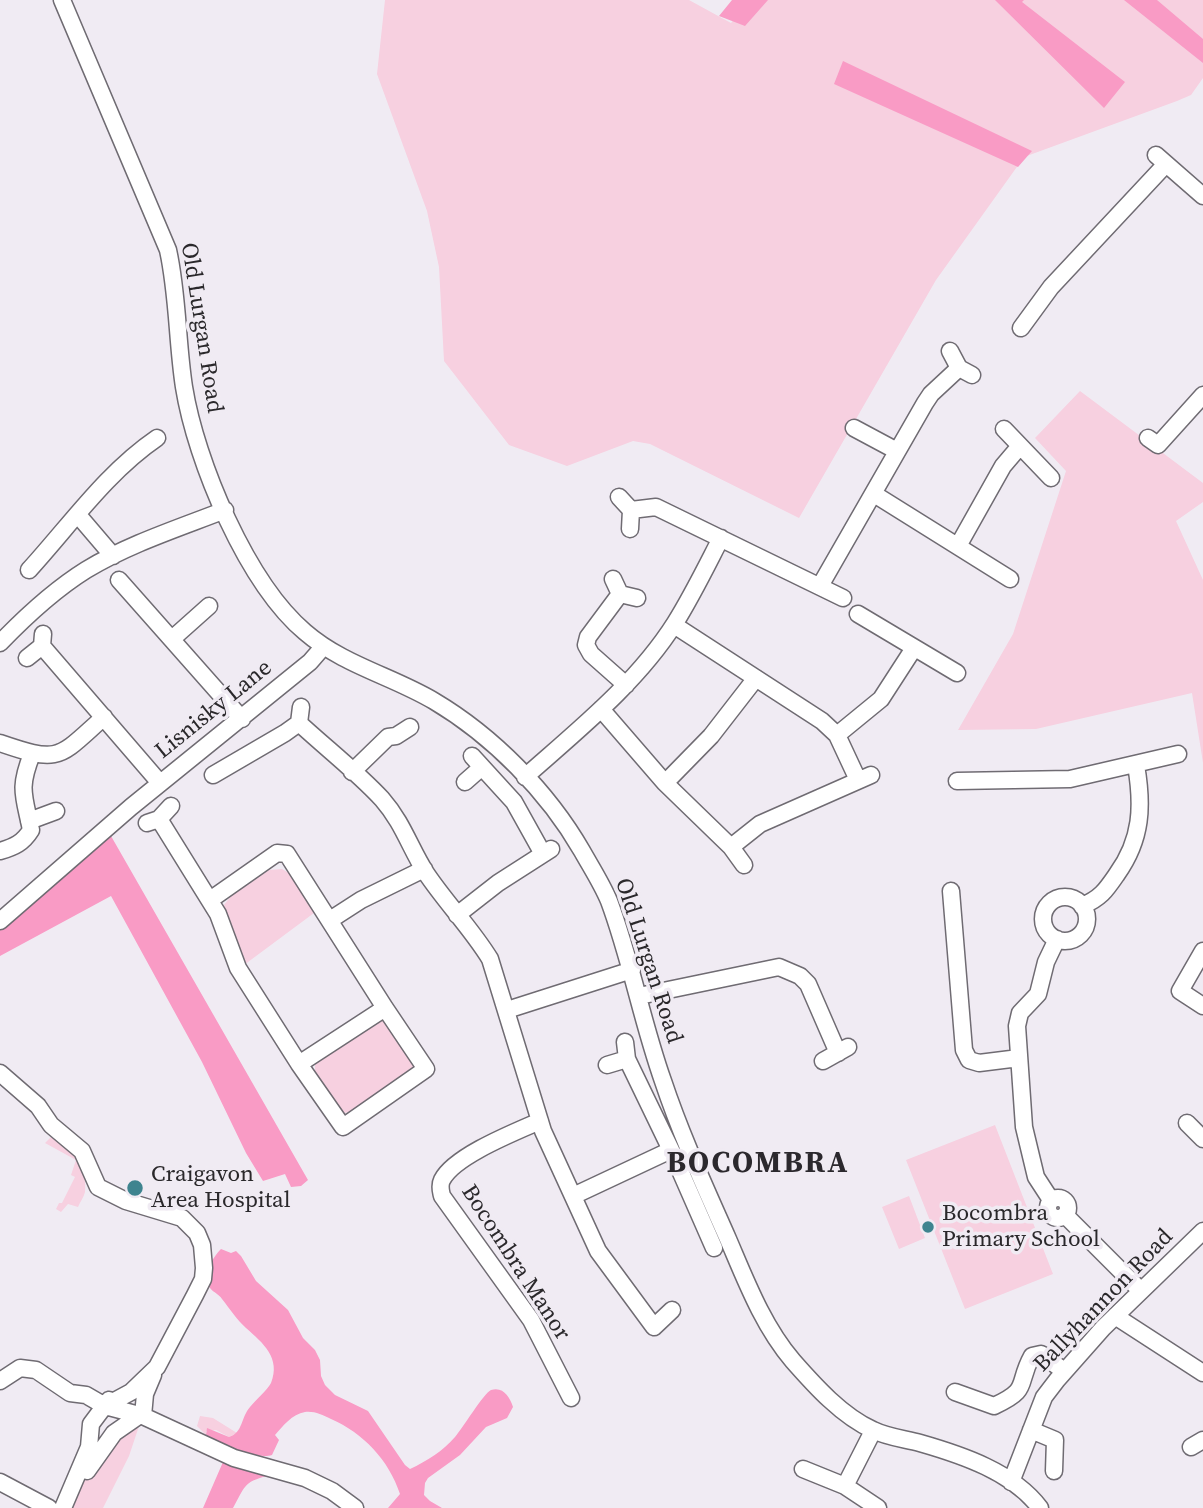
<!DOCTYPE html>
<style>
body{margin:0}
canvas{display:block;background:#f0ebf3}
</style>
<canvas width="1203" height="1508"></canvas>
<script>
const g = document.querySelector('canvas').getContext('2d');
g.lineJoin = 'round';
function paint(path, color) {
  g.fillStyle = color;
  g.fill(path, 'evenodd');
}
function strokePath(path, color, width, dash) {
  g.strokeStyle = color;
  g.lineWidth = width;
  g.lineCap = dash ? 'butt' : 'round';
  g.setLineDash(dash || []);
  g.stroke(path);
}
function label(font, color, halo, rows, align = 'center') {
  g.font = font + ' "Source Serif 4",serif';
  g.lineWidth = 7;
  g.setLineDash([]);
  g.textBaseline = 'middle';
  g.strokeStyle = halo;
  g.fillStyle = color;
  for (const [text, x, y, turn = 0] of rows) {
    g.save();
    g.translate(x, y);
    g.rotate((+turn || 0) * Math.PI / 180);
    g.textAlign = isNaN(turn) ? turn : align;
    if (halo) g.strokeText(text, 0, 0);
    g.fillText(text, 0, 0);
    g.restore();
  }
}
paint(new Path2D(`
 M385,0H689L731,23L750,0H1203V78L1191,95L1177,101L1024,157L936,280L799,518L650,444L633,441L567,466L509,445L444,361L439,267L427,211L377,74Z
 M1080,391L1203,483V502L1176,521L1203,580V763L1192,693L1036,729L958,730L1013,634L1066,471L1035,438Z
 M282,869L289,873L314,913L244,965L235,935L224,911V905L231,896L269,870Z
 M381,1020L385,1022L412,1061L413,1067L349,1112L344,1113L315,1073V1064L377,1021Z
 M995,1125L1053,1274L965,1309L906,1160Z
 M51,1137C71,1145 88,1170 85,1192C84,1197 80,1202 78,1207L68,1204L61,1212L56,1209L59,1203H62L75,1177L71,1175L76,1160L45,1143Z
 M909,1196L925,1238L899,1249L882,1207Z
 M200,1416L213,1418L237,1433L229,1437L216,1430L206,1431V1435L197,1426Z
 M139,1426L129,1456L103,1508H69L92,1467L130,1427Z`), '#f7d0e0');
paint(new Path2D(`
 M732,0H768L745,26L719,16Z
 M995,0H1024L1022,2L1125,82L1104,108Z
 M1124,0H1157L1203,39V63Z
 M843,61L1032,151L1018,167L834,84Z
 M106,836H111L308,1180L301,1186L291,1187L285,1174L263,1181L246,1153L202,1062L111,896L0,956V928Z
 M221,1249L231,1253L236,1251L241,1256L256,1281L288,1310L303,1338L315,1350L320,1360L321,1376L325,1385L335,1395L368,1411L405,1465L410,1469C427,1461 443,1451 455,1437C462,1429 484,1393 491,1390C503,1386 510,1397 513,1407L507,1418L486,1427L460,1455L428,1478L425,1483L424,1495L430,1501L442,1508H388L400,1494C389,1460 363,1433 331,1419C322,1415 315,1411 305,1412C292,1414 283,1426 275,1435L279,1440L272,1455C256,1460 219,1445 206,1435L207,1428L229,1437C243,1433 241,1417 250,1407C255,1401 268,1389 271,1383C281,1358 263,1343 246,1328C237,1320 230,1309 222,1299C219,1294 214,1293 210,1288C202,1276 212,1258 221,1249Z
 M223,1462L268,1473L267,1476C243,1482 245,1487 233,1508H203Z`), '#f99bc5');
const minor = new Path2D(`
 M62,0L168,250C178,295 177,342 184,387C196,462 247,583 305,632C343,665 392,676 434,701C493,736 548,792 582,851C591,867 602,884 609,901C631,960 642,1022 663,1081C681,1135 705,1187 728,1239C746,1281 763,1326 793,1361C815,1386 842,1416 873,1430C887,1437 905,1439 920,1443C962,1455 1013,1472 1040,1508
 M1156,155L1203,196
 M1021,328L1051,287L1166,164
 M950,351L959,368L972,375
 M854,428L897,451
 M1004,429L1051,478
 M1148,438L1158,445L1203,395
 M874,494L1010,579
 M619,497L631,510L630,529
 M631,510L656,507L843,598
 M78,515L113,556
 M958,546L1003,466L1020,446
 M29,570C70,525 107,472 157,438
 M613,579L620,594L637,598
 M119,580L242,719
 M820,586L925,403L931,394L959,368
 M620,594L588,637L586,645L591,654L626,685
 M858,614L957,673
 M674,625L822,721L837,735L858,780
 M172,639L209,606
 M0,643C26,616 54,590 86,570C129,544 179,528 225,510
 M42,646L160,783
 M27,658L42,646L43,634
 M601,709L665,783L731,847L744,865
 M299,723C326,748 357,772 382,799C403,823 410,848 426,873C446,903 471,928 490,959L543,1131L598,1251L654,1327L672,1310
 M837,735L881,699L914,648
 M0,743C61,764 58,758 104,717
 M472,756L514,802L543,854
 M352,772L388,737L396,736L410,727
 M213,775L285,733L299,723L301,707
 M525,777C578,730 637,683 675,623C692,596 706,567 721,538
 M957,781L1070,779L1178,754
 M465,782L482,767
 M665,783L711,736L756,678
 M159,819L218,914L238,968L299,1064L343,1127L426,1069L385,1008L287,854L277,853L210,900
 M29,821L56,811
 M147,823L159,819L171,806
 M731,847L760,824L871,775
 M0,851C14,847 23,843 31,830C24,795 18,789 32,754
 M951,891L964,1050L969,1060L979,1063L1019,1058
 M1043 919a22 22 0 1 1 44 0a22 22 0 1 1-44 0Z
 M1082,906C1101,898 1106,890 1117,874C1142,839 1143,806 1136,765
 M457,915L498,883L551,849
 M330,920L361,900L424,869
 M0,921L131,807L310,662L323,647
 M1203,951L1180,991L1203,1006
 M639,996L779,967L800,976L808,984L838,1053
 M507,1010L632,970
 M625,1042L627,1059L671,1150L714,1248
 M823,1061L848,1047
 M299,1064L385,1008
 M607,1065L627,1059
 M0,1073L38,1106L51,1125L82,1151L98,1187L126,1201L182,1218L197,1233L202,1245L204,1268L203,1279L195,1295L157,1367L131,1392L105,1406
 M540,1121C515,1132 454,1156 442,1180C439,1186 441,1191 442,1196L531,1320L571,1398
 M1187,1123L1203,1139
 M573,1196L671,1150
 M1048 1208a10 10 0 1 1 20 0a10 10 0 1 1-20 0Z
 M1051,1200L1036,1177L1024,1127L1017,1026L1020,1013L1038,994L1046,962L1057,939
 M1065,1215L1141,1291
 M1115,1316L1203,1373
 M0,1381L20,1368L36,1370L70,1393L86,1395L105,1406L143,1416L234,1458L305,1478L332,1491L355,1508
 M955,1392L994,1406C1031,1389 1016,1385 1032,1356L1041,1354L1064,1371
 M143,1416L145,1394L153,1375
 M1031,1430L1055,1440L1054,1471
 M1191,1447L1203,1440
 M803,1469L845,1486L878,1508
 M87,1471L114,1433L140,1415
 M0,1482L49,1508
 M1011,1482L1044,1397L1057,1380L1103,1328L1203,1231
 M845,1486L873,1431
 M63,1508L89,1447L91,1424L109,1400`);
strokePath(minor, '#6f6b72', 19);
strokePath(minor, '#fff', 16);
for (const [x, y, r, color] of [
 [135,1188,9,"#3e848f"],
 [928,1227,7,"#3e848f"]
]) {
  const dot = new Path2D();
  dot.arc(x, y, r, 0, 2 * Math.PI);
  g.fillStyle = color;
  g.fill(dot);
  strokePath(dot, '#f0ebf3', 2.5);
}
label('23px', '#2a282b', '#f0ebf3', [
 ["Old Lurgan Road",201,328,81],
 ["Lisnisky Lane",214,710,-39],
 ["Old Lurgan Road",648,961,72],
 ["Bocombra Manor",515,1263,57],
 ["Ballyhannon Road",1104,1301,-46]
]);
label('23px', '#2a282b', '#f0ebf3', [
 ["Craigavon",151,1175],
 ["Area Hospital",151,1201],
 ["Bocombra",942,1214],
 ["Primary School",942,1240]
], 'left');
g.letterSpacing = '2px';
label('bold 30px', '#2b282d', '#f0ebf3', [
 ["BOCOMBRA",758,1164]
]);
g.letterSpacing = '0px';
</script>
